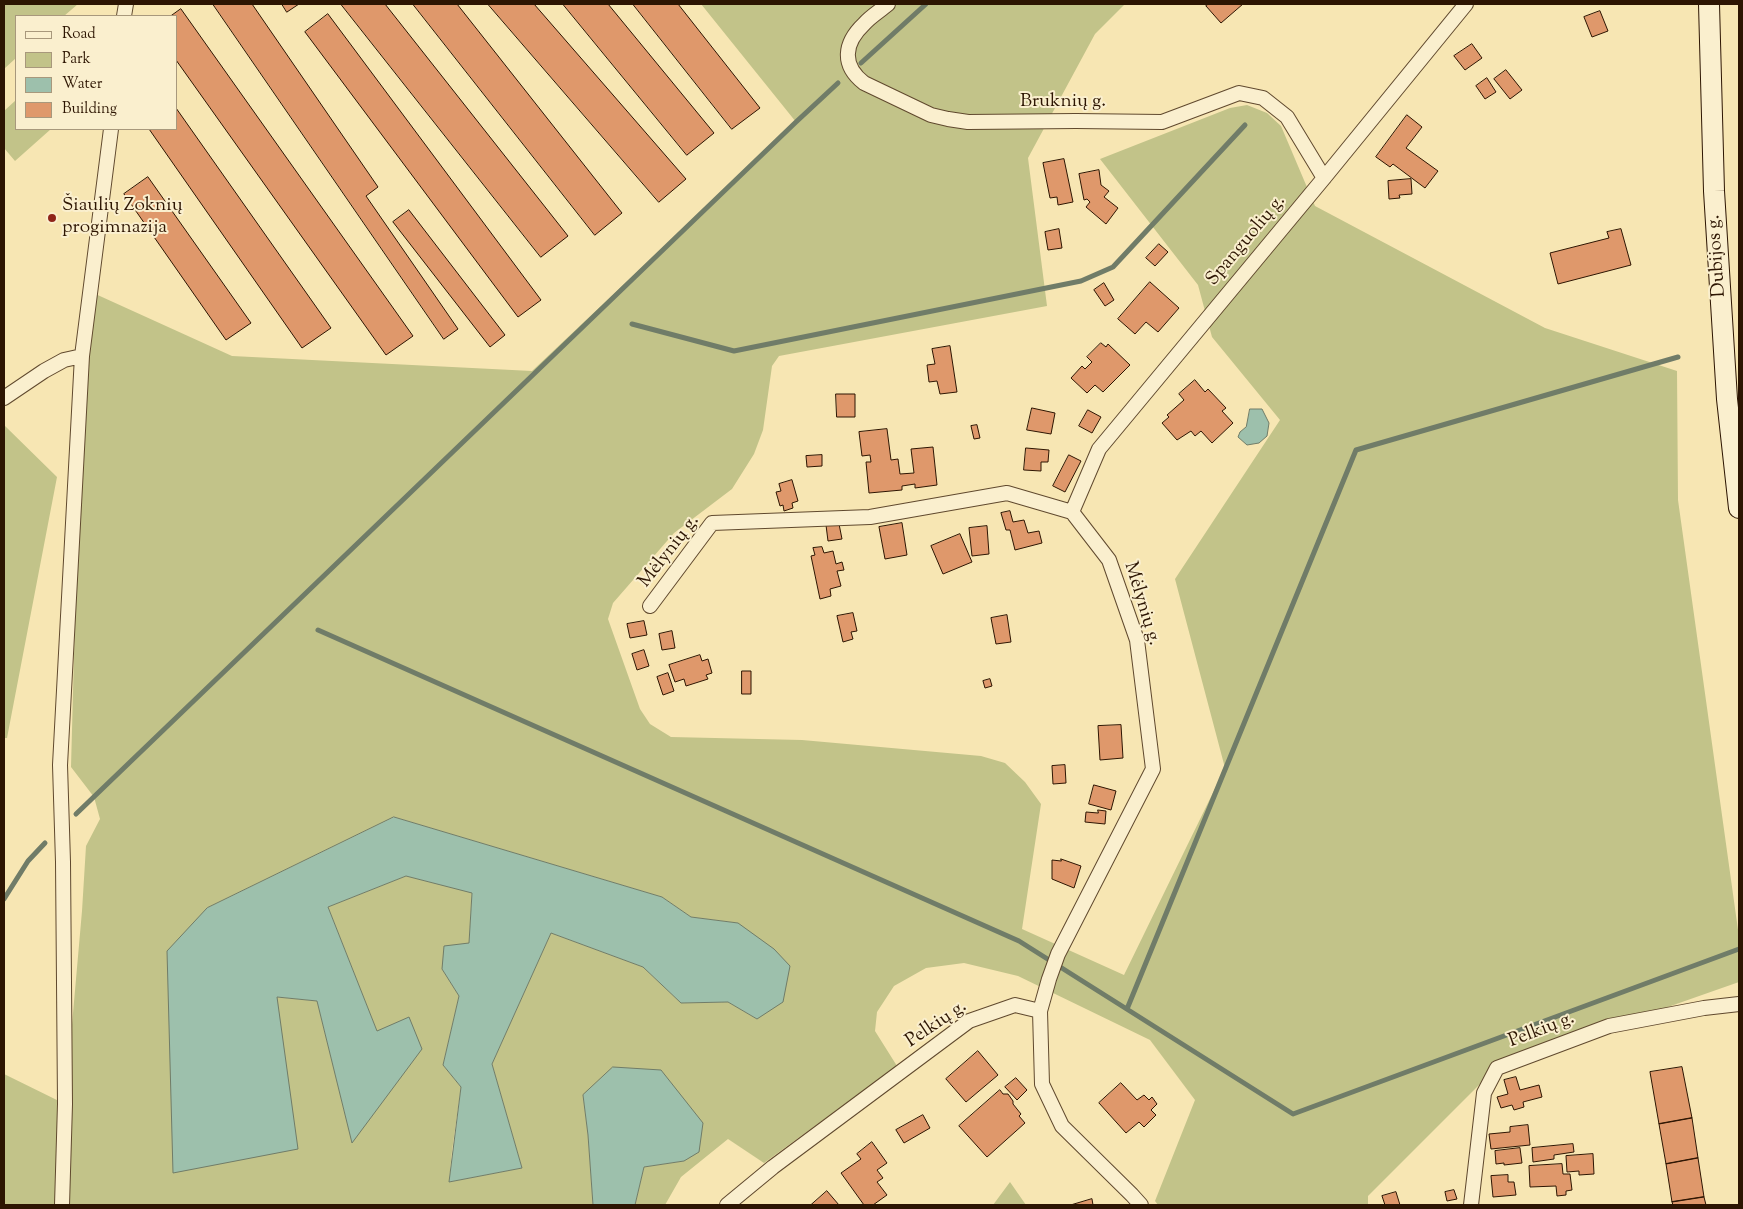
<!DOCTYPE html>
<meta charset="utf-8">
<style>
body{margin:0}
#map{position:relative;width:1743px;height:1209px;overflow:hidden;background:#f7e6b3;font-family:"Sorts Mill Goudy",serif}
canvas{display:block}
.frame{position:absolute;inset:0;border:5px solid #2d1502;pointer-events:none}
.legend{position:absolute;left:15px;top:15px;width:162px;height:115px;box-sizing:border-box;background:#faefce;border:1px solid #a8987c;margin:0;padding:6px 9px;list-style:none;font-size:15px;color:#2d1502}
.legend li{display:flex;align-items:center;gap:10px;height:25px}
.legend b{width:25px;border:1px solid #a8987c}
</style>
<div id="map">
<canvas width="1743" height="1209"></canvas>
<div class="frame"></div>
<ul class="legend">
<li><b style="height:6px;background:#faefce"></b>Road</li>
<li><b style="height:14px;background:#c2c389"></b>Park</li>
<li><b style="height:14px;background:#9dc0ac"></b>Water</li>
<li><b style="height:14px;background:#df986b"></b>Building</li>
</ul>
</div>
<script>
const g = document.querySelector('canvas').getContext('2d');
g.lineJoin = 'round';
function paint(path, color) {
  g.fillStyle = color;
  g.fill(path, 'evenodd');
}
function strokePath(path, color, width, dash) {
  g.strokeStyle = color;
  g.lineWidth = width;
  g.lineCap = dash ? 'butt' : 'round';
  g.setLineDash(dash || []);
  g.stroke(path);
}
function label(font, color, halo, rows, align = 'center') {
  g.font = font + ' "Sorts Mill Goudy",serif';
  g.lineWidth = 4;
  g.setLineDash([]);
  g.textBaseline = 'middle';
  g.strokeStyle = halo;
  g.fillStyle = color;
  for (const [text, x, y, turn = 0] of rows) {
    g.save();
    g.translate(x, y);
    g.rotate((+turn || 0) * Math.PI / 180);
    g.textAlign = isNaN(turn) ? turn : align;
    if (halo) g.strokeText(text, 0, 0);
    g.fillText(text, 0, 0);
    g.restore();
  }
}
paint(new Path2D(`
 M4,4H78L64,16H16V58L4,69Z
 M701,4H1125L1095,34L1028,158L1047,306L779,356L772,366L763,430L754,454L732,489L674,533L613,603L608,619L640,709L650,724L671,737L802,740L981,756L1005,763L1025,782L1041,804L1022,929L1124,975L1225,768L1175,579L1280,420L1212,337L1198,285L1100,159L1230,108L1247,105L1267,113L1281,126L1315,206L1545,328L1677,371L1678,500L1739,937V982L1497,1067L1368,1196V1205H1158L1155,1201L1195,1100L1150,1040L1018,976L964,963L926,968L894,986L877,1012L875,1031L897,1066L764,1163L728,1139L681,1177L665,1205H635L644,1167L684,1161L583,1095L588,1135L593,1205H4V1074L65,1104L82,911L86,846L100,819L94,797L71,767L82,356L91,292L232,356L532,371L796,122ZM394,817L662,897L691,917L738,923L757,1019L728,1002L681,1003L643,967L551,933L492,1064L522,1168L449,1182L452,1151L461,1087L443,1065L459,996L442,969L469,943L472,892L406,876L328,907L377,1031L352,1142L317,1001L276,997L207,908Z
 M16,100V129H51L15,161L4,148V111Z
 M4,425L57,477L7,738H4Z
 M1010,1182L1026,1205H993Z`), '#c2c389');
const water = new Path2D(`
 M1250,409H1262L1269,423L1267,436L1259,443L1247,445L1238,437L1240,432L1246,427Z
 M394,817L662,897L691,917L738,923L774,949L790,966L783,1002L757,1019L728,1002L681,1003L643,967L551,933L492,1064L522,1168L449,1182L461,1087L443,1065L459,996L442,969L444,946L469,943L472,893L406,876L328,907L377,1031L409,1017L422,1049L352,1143L317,1001L277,997L298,1149L173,1173L167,951L207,908Z
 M613,1067L661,1070L703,1123L699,1152L684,1161L644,1167L635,1205H593L588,1135L583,1095Z`);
paint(water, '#9dc0ac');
strokePath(water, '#707c68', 1);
strokePath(new Path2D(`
 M861,63L926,4
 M632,324L734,351L1081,281L1113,267L1245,125
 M318,630L1019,941L1293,1114L1739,949
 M76,814L796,122L838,83
 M4,899L28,861L45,843
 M1127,1009L1356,450L1678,357`), '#707c68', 5);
const building = new Path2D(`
 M213,4H252L378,187L366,196L458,329L444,339Z
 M282,4H299L287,12Z
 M341,4H385L568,236L541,257Z
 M413,4H457L622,213L595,235Z
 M488,4H534L686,179L659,202Z
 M563,4H608L714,133L687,155Z
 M633,4H678L760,108L732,129Z
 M1209,4H1243L1221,23L1206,6Z
 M181,9L413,336L386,355L176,60V16H171Z
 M1600,11L1608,31L1592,37L1584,17Z
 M328,14L541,300L518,317L305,32Z
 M1472,44L1482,58L1465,70L1454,56Z
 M1506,70L1522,90L1510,99L1494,79Z
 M1487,78L1496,92L1485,99L1476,86Z
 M176,108L331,328L302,348L149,129H176Z
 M1407,115L1422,127L1406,148L1438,171L1425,188L1393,164L1390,167L1376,157Z
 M1064,159L1073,202L1058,205L1057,197L1050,198L1043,163Z
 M1099,170L1101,185L1109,191L1104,197L1118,208L1106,224L1086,207L1090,202L1087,199L1084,200L1079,174Z
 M148,177L251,323L226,340L124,194Z
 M1411,179L1412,194L1399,195L1400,198L1389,199L1388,181Z
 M409,210L505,335L490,347L393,222Z
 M1059,229L1062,248L1048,250L1045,232Z
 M1621,229L1631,265L1558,284L1550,253L1609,238L1607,232Z
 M1159,244L1168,252L1155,266L1146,258Z
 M1150,282L1179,308L1158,332L1146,322L1135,334L1118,319Z
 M1104,283L1114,300L1105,306L1094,290Z
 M1101,343L1106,347L1108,344L1130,365L1103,392L1095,385L1087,393L1071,378L1082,366L1085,369L1092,362L1087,357Z
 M950,346L957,392L940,394L937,381L929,382L927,365L935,364L932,349Z
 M1195,380L1205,392L1208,389L1226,408L1222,411L1233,423L1212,443L1201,431L1195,436L1191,431L1177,440L1162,423L1169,417L1167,415L1184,400L1179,394Z
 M836,394H855V417H837Z
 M1032,408L1055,413L1051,434L1027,430Z
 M1088,410L1101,417L1092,433L1079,426Z
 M977,425L980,438L974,439L971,426Z
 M887,429L891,460L898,459L900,474L914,473L911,449L933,447L937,485L915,488V484L902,486V490L869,493L866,462H871L870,455L862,456L859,432Z
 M1026,448L1049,450L1048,462H1041V471L1024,470Z
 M822,455V466L807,467L806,456Z
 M1069,455L1081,461L1065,492L1053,486Z
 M792,480L798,501L792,503L793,508L784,511L783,505L780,506L776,492L781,491L779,484Z
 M1010,511L1013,522L1024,520L1028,533L1039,531L1042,543L1015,550L1010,530H1006L1001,513Z
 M902,523L907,555L885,559L879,527Z
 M839,524L842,539L828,541L826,525Z
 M987,526L989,554L972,556L969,528Z
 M960,534L972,562L943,574L931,546Z
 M822,547L824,553L833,551L836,564L842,562L844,570L837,571L841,586L830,589L831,596L820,599L811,556L815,555L813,548Z
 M853,613L857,631L851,632L853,639L843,642L837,616Z
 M1007,615L1011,642L996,644L991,618Z
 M644,621L647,635L630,638L627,624Z
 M672,631L675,648L662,650L659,634Z
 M644,650L649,666L637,670L632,654Z
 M700,655L702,661L708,659L712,673L706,675L708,679L686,686L684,679L675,682L669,665Z
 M742,671H751V694H742Z
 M668,673L674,691L663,695L657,677Z
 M990,679L992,686L985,688L983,681Z
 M1121,725L1123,758L1100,760L1098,726Z
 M1065,765L1066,783L1053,784L1052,766Z
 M1094,785L1116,791L1111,810L1089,804Z
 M1098,810L1106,811L1105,824L1085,822L1086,812L1098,813Z
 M1061,859L1081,866L1074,888L1052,879V860L1061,861Z
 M978,1051L998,1075L966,1102L946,1079Z
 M1682,1067L1692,1118L1659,1124L1650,1072Z
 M1516,1077L1520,1090L1539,1085L1542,1097L1523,1102L1524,1107L1514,1110L1512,1105L1501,1108L1497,1097L1508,1094L1504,1080Z
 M1016,1078L1027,1090L1017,1100L1005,1087Z
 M1121,1083L1137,1100L1144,1095L1149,1100L1152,1097L1157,1104L1151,1110L1156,1115L1144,1127L1139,1122L1126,1133L1099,1103Z
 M1000,1090L1003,1094H1008L1013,1101V1104L1021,1114L1019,1116L1025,1123L987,1157L959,1126Z
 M923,1115L930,1128L904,1143L896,1130Z
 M1692,1118L1698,1158L1666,1164L1659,1124Z
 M1528,1125L1530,1145L1491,1149L1489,1134L1510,1132V1127Z
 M872,1142L887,1163L877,1170L883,1178L877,1182L887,1195L873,1205H864L841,1173L861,1159L857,1154Z
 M1573,1144L1574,1152L1554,1155V1159L1533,1162L1532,1148Z
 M1520,1148L1522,1163L1504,1165V1163L1496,1164L1495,1151Z
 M1593,1154L1594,1174L1579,1175V1171L1567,1172L1566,1156Z
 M1698,1158L1704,1197L1672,1202L1666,1164Z
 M1562,1164L1563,1174H1570L1572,1190L1566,1191V1195L1557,1196L1556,1186L1530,1187L1529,1166Z
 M1508,1175V1182H1514L1516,1195L1493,1197L1491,1176Z
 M1454,1190L1457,1199L1447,1201L1445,1192Z
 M827,1191L839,1205H811Z
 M1396,1192L1400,1205H1385L1382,1196Z
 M1704,1197L1706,1205H1673L1672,1202Z
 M1092,1199L1093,1205H1071Z`);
paint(building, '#df986b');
strokePath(building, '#2d1502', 1);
const street = new Path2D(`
 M888,4C880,11 871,16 864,24C844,43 841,65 864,83L931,115L948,119L968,122L1076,121L1162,122L1239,93L1263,98L1287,117L1324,178
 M124,16L126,4
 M4,398L44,371L64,360L82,356
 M1072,512L1099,449L1324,178L1466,4
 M650,606L712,523L870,517L1007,493L1072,512L1109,560L1137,640L1153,769L1058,954L1049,979L1040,1011
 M62,1205L65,1104L63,862L60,765L82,356L111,129
 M727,1205L773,1167L969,1021L1015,1005L1040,1011L1042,1084L1062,1126L1132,1195L1141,1205
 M1471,1205L1484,1093L1497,1068L1609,1026L1704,1008L1739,1004`);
const secondary = new Path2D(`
 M1709,4L1714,191L1727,399L1739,508`);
strokePath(street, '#60492e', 16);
strokePath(secondary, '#2d1502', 22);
strokePath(street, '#faefce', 14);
strokePath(secondary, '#faefce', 20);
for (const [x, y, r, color] of [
 [52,218,5,"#8f2418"]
]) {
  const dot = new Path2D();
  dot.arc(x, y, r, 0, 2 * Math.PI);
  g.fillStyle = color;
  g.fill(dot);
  strokePath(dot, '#faefce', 2);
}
label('19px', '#2d1502', '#faefce', [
 ["Bruknių g.",1063,103],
 ["Spanguolių g.",1247,241,-50],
 ["Dubijos g.",1718,256,-94],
 ["Mėlynių g.",670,552,-52],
 ["Mėlynių g.",1141,604,73],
 ["Pelkių g.",937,1025,-34],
 ["Pelkių g.",1542,1031,-21]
]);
label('19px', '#2d1502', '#faefce', [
 ["Šiaulių Zoknių",62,207],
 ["progimnazija",62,229]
], 'left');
</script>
